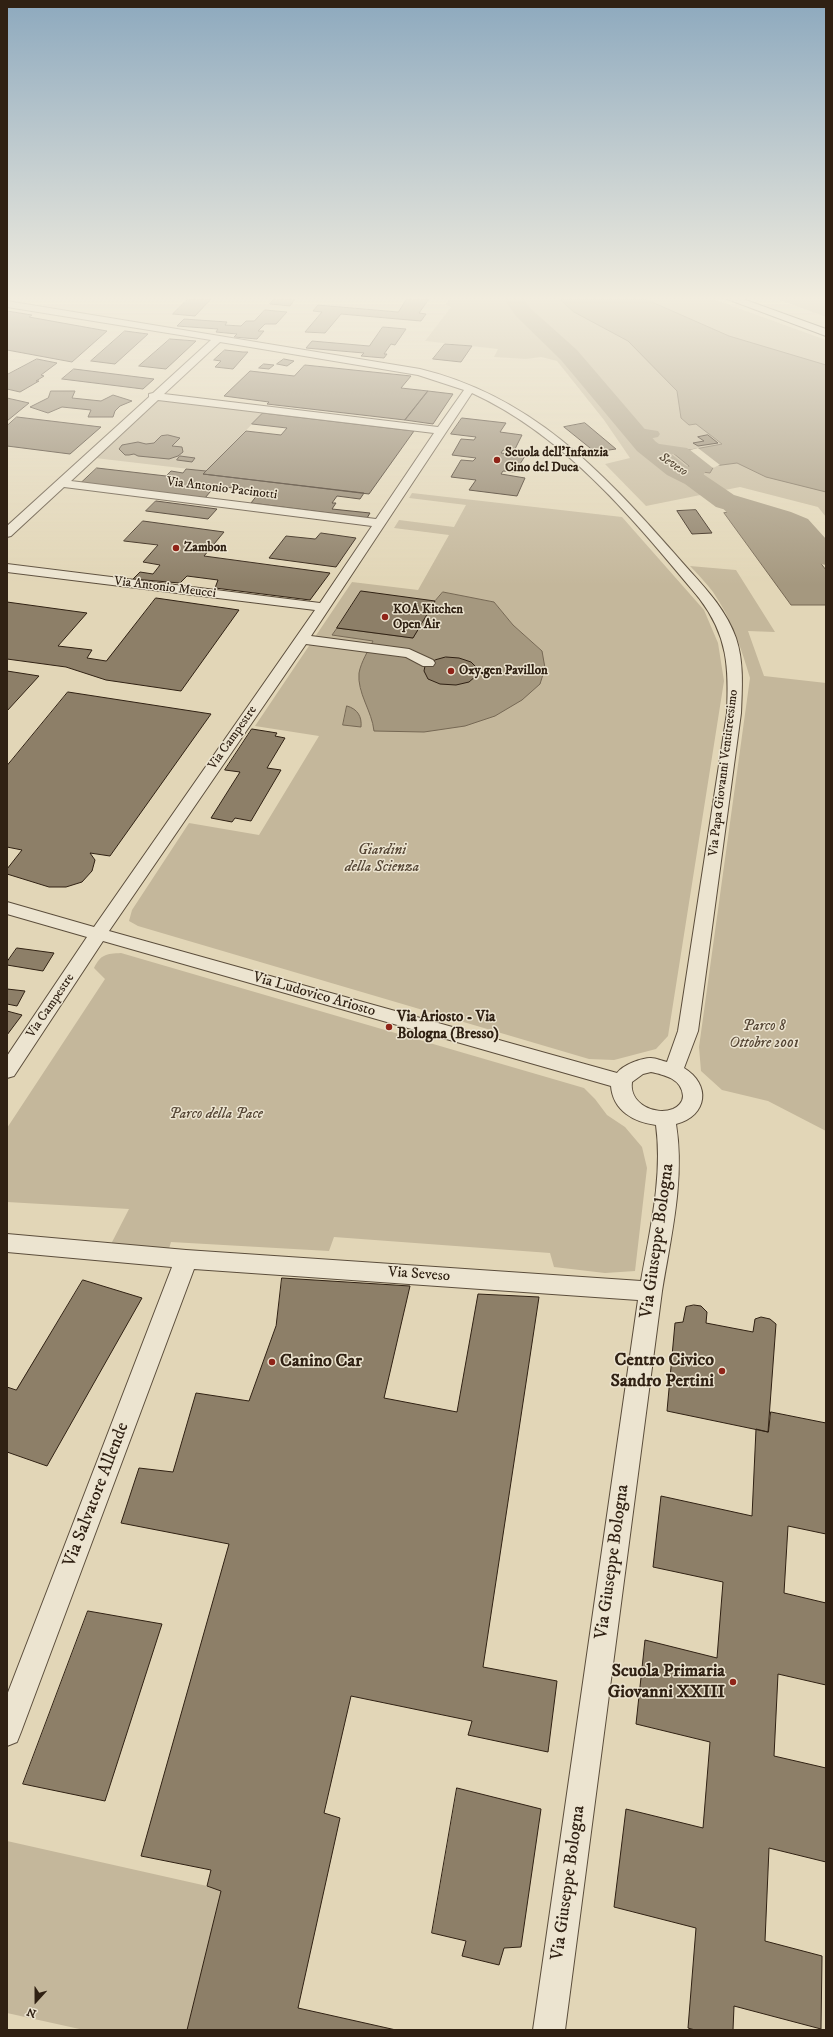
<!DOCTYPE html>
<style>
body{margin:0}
#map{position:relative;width:833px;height:2037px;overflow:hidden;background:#e2d6b7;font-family:"IM FELL DW Pica",serif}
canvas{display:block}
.frame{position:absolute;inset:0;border:8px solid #302113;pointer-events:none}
.north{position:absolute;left:16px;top:1981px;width:40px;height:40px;-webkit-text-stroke:3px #ece4d0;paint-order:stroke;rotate:201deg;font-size:11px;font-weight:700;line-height:16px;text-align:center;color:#302113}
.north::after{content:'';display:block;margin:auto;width:14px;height:18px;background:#302113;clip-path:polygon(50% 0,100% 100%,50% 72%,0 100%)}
</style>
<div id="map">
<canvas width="833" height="2037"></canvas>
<div class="frame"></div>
<div class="north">N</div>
</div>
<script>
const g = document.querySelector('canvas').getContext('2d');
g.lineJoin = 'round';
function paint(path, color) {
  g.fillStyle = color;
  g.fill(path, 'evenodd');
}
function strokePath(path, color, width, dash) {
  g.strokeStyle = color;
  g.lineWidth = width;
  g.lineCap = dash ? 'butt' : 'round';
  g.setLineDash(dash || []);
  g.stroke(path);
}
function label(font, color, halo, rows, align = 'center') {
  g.font = font + ' "IM FELL DW Pica",serif';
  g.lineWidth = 3;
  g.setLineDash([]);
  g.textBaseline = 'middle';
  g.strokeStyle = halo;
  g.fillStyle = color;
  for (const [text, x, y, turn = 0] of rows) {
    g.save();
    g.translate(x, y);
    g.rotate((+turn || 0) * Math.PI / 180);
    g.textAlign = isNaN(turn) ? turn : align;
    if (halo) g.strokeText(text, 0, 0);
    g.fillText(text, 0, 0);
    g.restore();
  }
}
paint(new Path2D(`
 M450,299H713L826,340V517L818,507L740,487L646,506L605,464L630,458L604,420L557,361L541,357L526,359L494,357L498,349L425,341L451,307L445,305Z
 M777,299H826V317Z
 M156,400L263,413L206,471L95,458Z
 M412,493L622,517L704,610L718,643L724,681L668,1036L656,1049L614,1060L589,1059L138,926L129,921L132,910L189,823L259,835L319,736L255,726L352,582L418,590L449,535L394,528L399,520L454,527L466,505L409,498ZM443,592L494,602L513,625L542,651L375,731L373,719L360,689L359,673L373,641L332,635L337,628L413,638L435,601Z
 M690,566L736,570L775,632L748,631L764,676L826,683V1131L768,1101L722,1090L701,1071L699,1047L750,678C741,647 731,618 713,592C706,583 698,574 690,566Z
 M121,953L584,1088L595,1099L607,1115L625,1127L642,1147L647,1168L635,1271L605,1273L554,1267L550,1253L334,1237L329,1251L171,1242L168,1252L109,1248L129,1209L7,1202V1128L105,979L94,968C101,954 106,954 121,953Z
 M7,1841L207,1886L221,1891L187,2030H84L7,2013Z`), '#c4b79b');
const water = new Path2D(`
 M560,299H645L729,336L826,365V492L766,477L737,463L714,466L710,473L687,470L689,466L673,453L675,448L690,450L722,444L696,424L689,425L681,418L677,391L628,341L574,312Z
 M742,511L785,524L798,534L826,570V605H791L724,513Z
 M443,592L494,602L513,625L542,651L545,668L540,684L522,700L495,716L465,726L424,732L374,731C372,711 357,693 359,673C361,662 368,651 373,641L332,635L337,628L413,638L435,601Z
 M347,706C358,709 362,717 361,727L343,725Z`);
paint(water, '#a5987f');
strokePath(water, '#766854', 1);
paint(new Path2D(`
 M698,448L720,465L713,468L690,450Z`), '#e2d6b7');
paint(new Path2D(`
 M632,427L658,431L660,434L658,437L653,438L627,434L625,431L627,428Z
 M646,442L687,448L709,466L699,482H689L686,479L693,467L678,455L641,449L639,446L641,443Z
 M725,496L731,498L763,533L765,536L763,539L757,541L751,539L719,504L717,501L719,498Z`), '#a5987f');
paint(new Path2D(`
 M504,299H524L530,308L577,350L655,441L685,465L703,474L734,495L791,512L808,519L826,539V565L816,563L788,531L773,524L716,507L685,484L667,475L637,451L561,360L516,316Z`), '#a5987f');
const building = new Path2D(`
 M188,299H211L195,316L173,314Z
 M274,299H295L290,306L270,304Z
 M407,299H429L419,313L426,314L421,321L341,314L325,333L305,332L322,312L313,311L318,305L398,312Z
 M265,310L287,312L276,324H265L258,331H264L257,339L234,337L237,334L216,332L218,329L177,326L184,319L227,322L225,325L241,326L246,321H254Z
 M7,311L32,315L29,317L107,331L72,362L7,350Z
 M383,327L406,329L395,345L391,344L384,354H387L384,358L361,356L364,353L306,348L312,341L369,346Z
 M125,331L148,334L115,364L91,361Z
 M170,339L196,341L166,369L139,366Z
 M445,344L472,346L461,362L433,359Z
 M225,350L243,352H248L233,369L215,367L221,361L214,360Z
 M37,359L57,363L41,375L44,376L36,381H39L20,392L7,389V375Z
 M284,359L294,361L287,366L277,364Z
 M264,364L274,365L269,369L259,368Z
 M305,365L411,376L401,388L428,391L405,420L267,404L269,402L224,396L250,371L294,376Z
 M74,369L154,379L143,389L62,379Z
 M51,391H75L72,398L101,401L113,395L132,401L120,406L115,411L113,417H88L91,410L62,407L48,413L30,407L48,398Z
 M428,391L453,394L433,424L405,420Z
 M7,398L29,403L7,421Z
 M263,413L414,431L369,494L203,474L246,431L281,435L287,428L252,424Z
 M17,417L101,427L70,454L7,446V426Z
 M462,418L506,423L500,432L522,435L514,451L503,450L501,453L525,456L515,472L503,471L501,474L525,478L517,496L469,490L476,480L451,477L461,460L473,461L476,458L452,455L461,439L474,440L476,437L451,434Z
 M585,423L616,449L595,452L564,427Z
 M168,435L180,438L172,446L182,447L183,452L178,456L169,459L138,456L134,454L129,455H125L119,449L122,445L138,442L146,444L154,443L161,436Z
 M708,435L718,443L698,446L693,443L704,441L698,437Z
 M180,456L195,458L192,462L177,460Z
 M97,468L166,476L171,471L183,473L186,469L206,471L203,474L364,493L360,499L337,496L332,503H336L332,509L370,513L367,518L251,503L258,494L269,495L271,492L215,486L205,498L81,483Z
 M156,501L217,509L208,519L146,511Z
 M696,510L712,533L692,534L677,511Z
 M143,521L224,532L204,556L330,573L310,600L215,588L218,580L187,576L180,583L133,579L140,572L153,574L160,565L143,562L158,545L124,541Z
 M321,533L356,538L336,567L269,558L286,536L315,539Z
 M361,591L435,601L413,638L337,628Z
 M156,598L239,610L181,691L106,680L66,667L7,659V602L87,613L58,646L92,650L87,658L106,661Z
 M446,657L459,658L471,662L477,668L478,672L476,676L469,682L456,685L440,684L428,679L424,671L425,666L435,660Z
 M7,671L39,676L7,711Z
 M68,692L211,714L110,856L90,853L95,860L92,871L82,882L66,887H49L7,874V869L22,850L7,847V766Z
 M252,729L277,733L275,736L285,738L267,768L281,770L251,821L235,818L232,822L211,818L240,772L225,770Z
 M17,948L54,953L43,971L7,965V962Z
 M7,989L25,991L17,1006L7,1004Z
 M7,1011L22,1015L7,1035Z
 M282,1278L410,1286L384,1398L457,1412L478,1294L539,1297L483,1667L557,1681L548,1752L468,1735L472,1721L351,1696L324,1813L340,1818L298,2008L396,2030H187L221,1891L207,1886L211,1870L141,1856L229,1544L121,1523L139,1468L173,1472L196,1393L249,1401L276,1326Z
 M83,1280L142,1298L47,1466L7,1452V1387L16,1390Z
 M694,1305L701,1306L707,1312L706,1323L753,1332L755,1319L761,1317L770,1319L776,1324L768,1432L667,1411L675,1323L683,1322L686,1307Z
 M771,1412L826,1423V1534L788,1526L784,1593L826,1603V1685L778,1674L774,1756L826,1768V1862L769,1848L765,1941L822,1956L821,2029L734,2006L733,2030H695L688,2028L696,1928L614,1907L626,1809L703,1828L710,1742L636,1724L645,1640L717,1658L723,1582L653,1567L661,1496L752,1516L756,1429L768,1432Z
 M88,1611L162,1624L105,1801L23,1784Z
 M457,1788L541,1809L521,1947L504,1948L499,1965L462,1956L466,1941L432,1933Z`);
paint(building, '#8d7f68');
strokePath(building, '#302113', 1);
const street = new Path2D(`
 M7,301L420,369C531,396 601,470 674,553C697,580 724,604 736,638C744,662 742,688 741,713L698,1031L684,1068C711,1084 708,1116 676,1124C685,1179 671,1236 662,1291L565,2030H533L638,1300L194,1269L21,1732L17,1742L7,1746V1695L172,1267L7,1252V1234L186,1250L641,1281C650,1229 663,1177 656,1125C634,1122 613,1111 611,1086L103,941L14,1076L7,1078V1056L87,937L7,914V902L94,927L315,610L7,572V564L320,603L372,526L64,487L11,536L7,537V526L149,397V394L153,393L211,340L7,307ZM220,342L418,375L464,390L438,427L164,394ZM472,393C566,436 634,520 699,598C728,636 729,667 727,713L678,1031L667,1062C662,1061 656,1058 651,1058C641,1058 623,1065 617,1073L109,931L306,644L406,657L423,666H433L435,663L433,660L409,649L311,636ZM158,400L434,433L376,519L71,481ZM651,1072C665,1075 682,1079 683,1096C683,1102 678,1107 673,1109C654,1116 629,1103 632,1082L643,1074Z`);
const secondary = new Path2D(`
 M727,299H743L826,329V336Z`);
strokePath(street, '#5c4e3c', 2);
strokePath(secondary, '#302113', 2);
paint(street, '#ece4d0');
paint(secondary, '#ece4d0');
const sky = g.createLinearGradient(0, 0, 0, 585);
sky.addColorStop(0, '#8da9be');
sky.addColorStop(0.51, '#f2eddf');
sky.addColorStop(1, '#f2eddf00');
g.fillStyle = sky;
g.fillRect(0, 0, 833, 585);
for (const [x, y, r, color] of [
 [497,460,4,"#8f2418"],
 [176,548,4,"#8f2418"],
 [385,617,4,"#8f2418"],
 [451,671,4,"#8f2418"],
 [389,1027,4,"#8f2418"],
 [272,1362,4,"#8f2418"],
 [722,1371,4,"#8f2418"],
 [733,1682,4,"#8f2418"]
]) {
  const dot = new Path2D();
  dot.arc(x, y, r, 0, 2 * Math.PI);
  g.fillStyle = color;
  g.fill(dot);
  strokePath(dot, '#ece4d0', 1.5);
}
label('bold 13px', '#302113', '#ece4d0', [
 ["Scuola dell'Infanzia",505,453],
 ["Cino del Duca",505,468],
 ["Zambon",184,548],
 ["KOA Kitchen",393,610],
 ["Open Air",393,625],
 ["Oxy.gen Pavillon",459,671]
], 'left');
label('italic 13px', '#594b39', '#ece4d0', [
 ["Seveso",673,465,34]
]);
label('13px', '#302113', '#ece4d0', [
 ["Via Antonio Pacinotti",222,489,7],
 ["Via Antonio Meucci",165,588,7],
 ["Via Campestre",233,738,-55],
 ["Via Papa Giovanni Ventitreesimo",724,773,-83],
 ["Via Campestre",51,1006,-56]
]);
label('italic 15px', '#554635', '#ece4d0', [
 ["Giardini",382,851],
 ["della Scienza",382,868],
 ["Parco 8",764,1027],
 ["Ottobre 2001",764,1044],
 ["Parco della Pace",216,1115]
]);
label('15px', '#302113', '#ece4d0', [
 ["Via Ludovico Ariosto",314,995,16],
 ["Via Seveso",419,1275,4]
]);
label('bold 15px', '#302113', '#ece4d0', [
 ["Via Ariosto - Via",397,1018],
 ["Bologna (Bresso)",397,1035]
], 'left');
label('18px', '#302113', '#ece4d0', [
 ["Via Giuseppe Bologna",658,1241,-82],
 ["Via Salvatore Allende",97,1495,-69],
 ["Via Giuseppe Bologna",613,1562,-82],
 ["Via Giuseppe Bologna",569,1883,-82]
]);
label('bold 18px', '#302113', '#ece4d0', [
 ["Centro Civico",714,1361],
 ["Sandro Pertini",714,1382],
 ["Canino Car",280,1362,"left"],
 ["Scuola Primaria",725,1672],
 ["Giovanni XXIII",725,1693]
], 'right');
</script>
